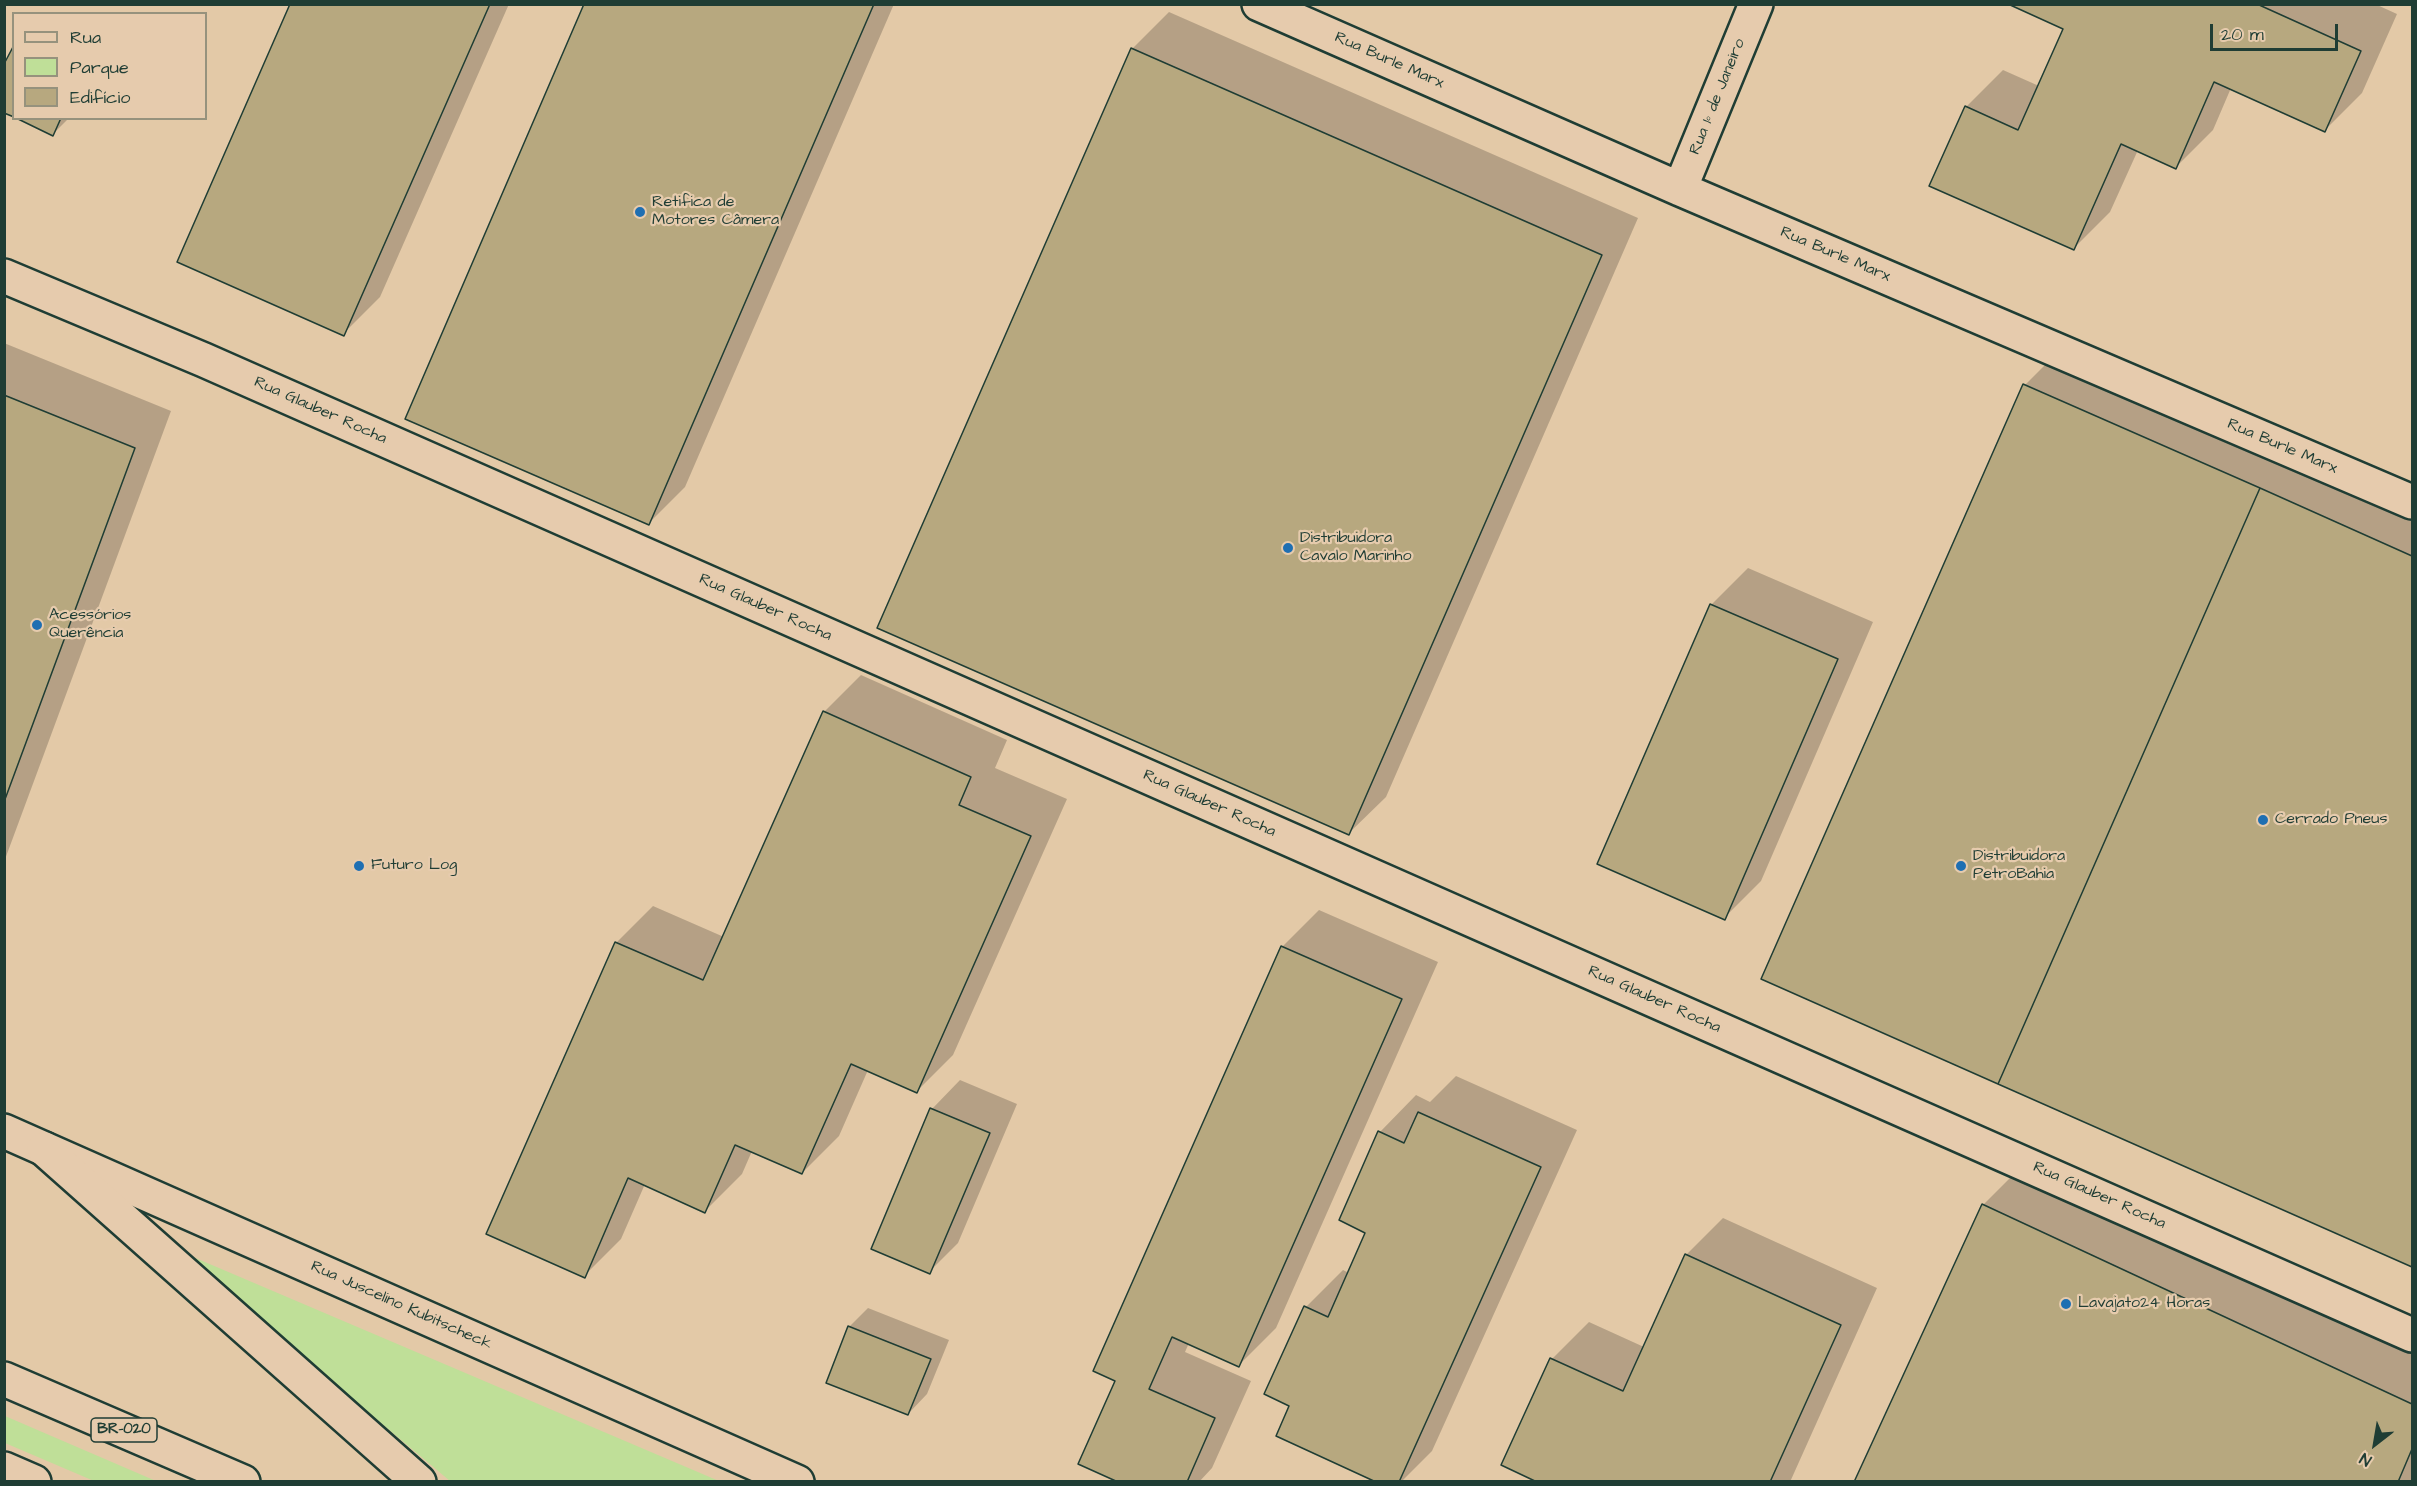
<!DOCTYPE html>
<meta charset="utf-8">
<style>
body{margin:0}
#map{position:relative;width:2417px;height:1486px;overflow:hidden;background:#e3c9a7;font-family:"Architects Daughter",sans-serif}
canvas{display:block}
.frame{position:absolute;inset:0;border:6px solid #1f3d34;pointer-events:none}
.legend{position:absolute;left:12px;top:12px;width:195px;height:108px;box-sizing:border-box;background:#e6cbad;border:2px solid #96927d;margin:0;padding:8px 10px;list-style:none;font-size:18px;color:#1f3d34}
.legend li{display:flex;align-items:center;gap:12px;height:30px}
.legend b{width:30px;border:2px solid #96927d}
.north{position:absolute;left:2345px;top:1414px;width:60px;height:60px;-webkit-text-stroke:4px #e6cbad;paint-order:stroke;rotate:211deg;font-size:16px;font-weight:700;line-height:24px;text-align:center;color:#1f3d34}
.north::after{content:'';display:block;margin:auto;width:21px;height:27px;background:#1f3d34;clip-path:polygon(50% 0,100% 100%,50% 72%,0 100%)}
.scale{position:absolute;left:2210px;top:24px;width:128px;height:27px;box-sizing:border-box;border:3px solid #1f3d34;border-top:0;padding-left:8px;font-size:18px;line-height:21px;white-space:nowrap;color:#1f3d34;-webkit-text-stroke:4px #e6cbad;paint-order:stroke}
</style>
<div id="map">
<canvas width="2417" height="1486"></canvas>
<div class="frame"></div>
<ul class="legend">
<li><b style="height:8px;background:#e6cbad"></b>Rua</li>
<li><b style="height:16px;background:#bfdf98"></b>Parque</li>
<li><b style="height:16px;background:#b7a87f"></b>Edifício</li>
</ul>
<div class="north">N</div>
<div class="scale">20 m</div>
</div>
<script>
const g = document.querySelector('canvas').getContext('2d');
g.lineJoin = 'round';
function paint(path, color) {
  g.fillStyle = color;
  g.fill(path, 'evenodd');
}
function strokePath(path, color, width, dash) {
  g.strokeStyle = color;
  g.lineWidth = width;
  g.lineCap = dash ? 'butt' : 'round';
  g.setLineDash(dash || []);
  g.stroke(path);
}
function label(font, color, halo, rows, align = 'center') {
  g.font = font + ' "Architects Daughter",sans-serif';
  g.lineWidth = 4.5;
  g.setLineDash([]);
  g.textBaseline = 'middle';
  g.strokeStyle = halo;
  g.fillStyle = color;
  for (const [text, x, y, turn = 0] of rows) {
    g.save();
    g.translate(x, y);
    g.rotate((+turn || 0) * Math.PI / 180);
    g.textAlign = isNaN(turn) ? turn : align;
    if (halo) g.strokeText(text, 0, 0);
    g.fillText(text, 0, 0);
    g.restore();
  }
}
paint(new Path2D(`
 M172,1248L719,1481H450Z
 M5,1416L156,1481H94L5,1443Z`), '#bfdf98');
paint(new Path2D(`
 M292,4H509L380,297L343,334Z
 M586,4H894L685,487L648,524Z
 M2011,4H2375L2397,14L2362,93L2325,130L2231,88L2213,130L2176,167L2138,150L2110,212L2073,249L1966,107L2003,70L2039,86L2065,29Z
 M1169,12L1638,218L1386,797L1349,833L1132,49Z
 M19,118H69L53,134Z
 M4,343L171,411L4,862Z
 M2062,348L2412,503V1265L1763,978L2025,385Z
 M1748,568L1873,622L1761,881L1724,918L1711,605Z
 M861,675L1007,740L995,768L1067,799L953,1055L916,1092L868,1070L839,1136L802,1173L752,1151L742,1174L705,1211L645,1184L621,1239L584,1276L616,943L653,906L724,937L824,712Z
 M1319,910L1438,962L1276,1328L1239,1365L1189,1343L1185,1352L1251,1381L1212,1468L1199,1482H1121L1117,1380L1095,1370L1282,947Z
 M1456,1076L1577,1130L1432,1451L1401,1482H1380L1291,1405L1266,1393L1306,1307L1343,1270L1349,1273L1367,1232L1380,1132L1416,1095L1430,1102Z
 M960,1080L1017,1104L958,1243L929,1272L932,1109Z
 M2020,1168L2412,1350V1482H1855L1983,1205Z
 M1723,1218L1877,1288L1790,1482H1541L1552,1359L1589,1322L1644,1347L1686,1255Z
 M868,1308L949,1340L927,1394L908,1414L849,1327Z`), '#0003');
const building = new Path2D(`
 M290,4H490L344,336L177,262Z
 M584,4H874L649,525L405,419Z
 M2008,4H2257L2361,51L2325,132L2214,82L2176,169L2121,144L2074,250L1929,186L1965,106L2018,130L2063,29Z
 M14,45V117L4,113V64Z
 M1131,48L1602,255L1349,835L877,628Z
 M16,118H61L53,136Z
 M2023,384L2260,488L1998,1084L1761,979Z
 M4,395L135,448L4,802Z
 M2260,488L2412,556V1267L1998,1084Z
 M1710,604L1838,659L1725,920L1597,864Z
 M823,711L971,777L959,805L1031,836L917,1093L851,1064L802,1174L735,1145L705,1213L628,1178L585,1278L486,1234L615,942L703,980Z
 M1281,946L1402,999L1239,1367L1172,1337L1149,1389L1215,1418L1187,1482H1118L1078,1464L1115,1381L1093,1371Z
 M930,1108L990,1133L930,1274L871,1249Z
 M1418,1112L1541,1167L1399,1482H1376L1276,1436L1289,1406L1264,1394L1304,1306L1328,1317L1365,1233L1339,1220L1378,1131L1404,1143Z
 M1982,1204L2412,1404V1449L2398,1482H1854Z
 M1685,1254L1841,1325L1770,1482H1537L1501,1465L1550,1358L1623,1391Z
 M848,1326L931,1359L908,1415L826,1383Z`);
paint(building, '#b7a87f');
strokePath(building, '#1f3d34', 1.5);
const minor = new Path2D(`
 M1259,4L1680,189L2412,502
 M1680,189L1756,4
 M4,276L204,360L2412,1335`);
const major = new Path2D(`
 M4,1131L797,1482`);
const highway = new Path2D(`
 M44,1149L419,1482
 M4,1379L243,1482
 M4,1469L34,1482`);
strokePath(minor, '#1f3d34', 38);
strokePath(major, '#1f3d34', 38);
strokePath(highway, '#1f3d34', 38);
strokePath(minor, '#e6cbad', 33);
strokePath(major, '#e6cbad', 33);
strokePath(highway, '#e6cbad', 33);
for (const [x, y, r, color] of [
 [640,212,6,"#1f6fb2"],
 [1288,548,6,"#1f6fb2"],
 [37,625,6,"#1f6fb2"],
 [2263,820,6,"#1f6fb2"],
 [359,866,6,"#1f6fb2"],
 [1961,866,6,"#1f6fb2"],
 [2066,1304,6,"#1f6fb2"]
]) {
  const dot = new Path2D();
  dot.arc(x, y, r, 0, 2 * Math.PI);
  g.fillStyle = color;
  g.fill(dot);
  strokePath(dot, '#e6cbad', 2);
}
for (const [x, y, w] of [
 [124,1430,66]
]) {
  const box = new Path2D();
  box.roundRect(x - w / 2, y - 12, w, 24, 4.5);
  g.fillStyle = '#e6cbad';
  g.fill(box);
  strokePath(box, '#1f3d34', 1.5);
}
label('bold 15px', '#1f3d34', null, [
 ["BR-020",124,1430]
]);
label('16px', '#1f3d34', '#e6cbad', [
 ["Rua Burle Marx",1389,61,24],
 ["Rua 1º de Janeiro",1718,97,-68],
 ["Rua Burle Marx",1835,255,23],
 ["Rua Glauber Rocha",320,411,24],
 ["Rua Burle Marx",2282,447,23],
 ["Rua Glauber Rocha",765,608,24],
 ["Rua Glauber Rocha",1209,804,24],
 ["Rua Glauber Rocha",1654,1000,24],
 ["Rua Glauber Rocha",2099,1196,24],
 ["Rua Juscelino Kubitscheck",401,1306,24]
]);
label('16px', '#1f3d34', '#e6cbad', [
 ["Retifica de",652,203],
 ["Motores Câmera",652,221],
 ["Distribuidora",1300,539],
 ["Cavalo Marinho",1300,557],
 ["Acessórios",49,616],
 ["Querência",49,634],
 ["Cerrado Pneus",2275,820],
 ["Distribuidora",1973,857],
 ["PetroBahia",1973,875],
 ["Futuro Log",371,866],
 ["Lavajato24 Horas",2078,1304]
], 'left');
</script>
